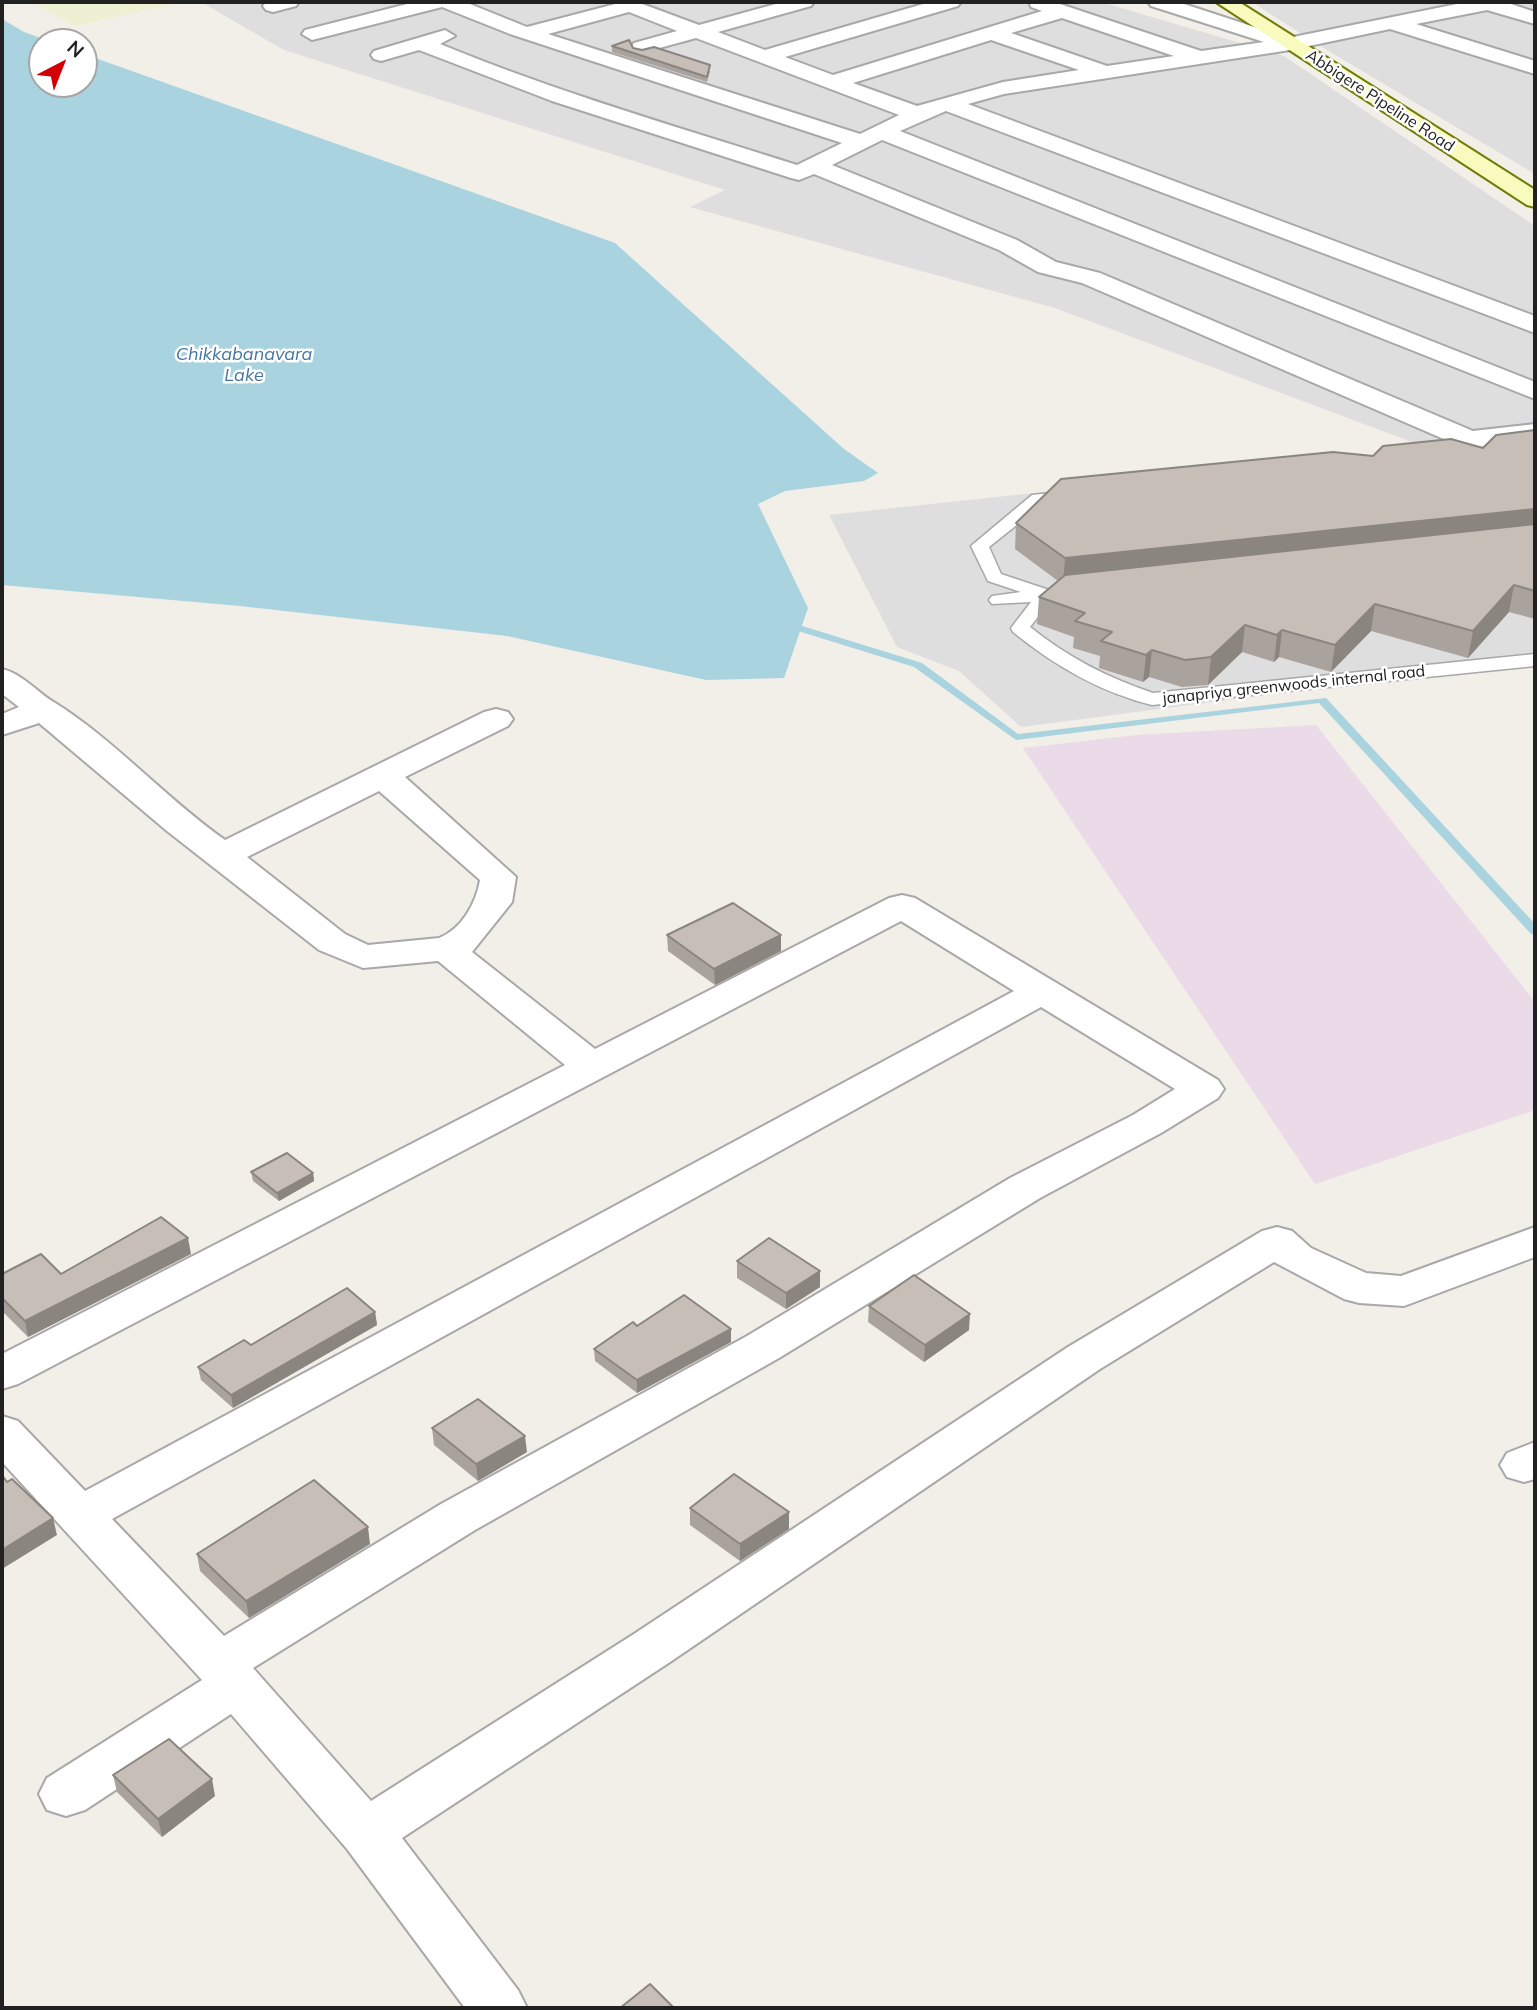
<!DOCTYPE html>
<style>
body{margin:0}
#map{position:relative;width:1537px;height:2010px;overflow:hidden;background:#f2eee8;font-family:Mulish,sans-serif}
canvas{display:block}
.frame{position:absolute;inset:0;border:4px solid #212121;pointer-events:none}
.north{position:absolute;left:28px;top:28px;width:70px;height:70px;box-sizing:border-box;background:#fff;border:2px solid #a6a6a6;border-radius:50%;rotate:42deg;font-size:19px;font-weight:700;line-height:28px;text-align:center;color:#212121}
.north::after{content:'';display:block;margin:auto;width:24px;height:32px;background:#d20005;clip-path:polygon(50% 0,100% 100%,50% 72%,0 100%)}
</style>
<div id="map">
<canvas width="1537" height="2010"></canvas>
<div class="frame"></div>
<div class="north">N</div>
</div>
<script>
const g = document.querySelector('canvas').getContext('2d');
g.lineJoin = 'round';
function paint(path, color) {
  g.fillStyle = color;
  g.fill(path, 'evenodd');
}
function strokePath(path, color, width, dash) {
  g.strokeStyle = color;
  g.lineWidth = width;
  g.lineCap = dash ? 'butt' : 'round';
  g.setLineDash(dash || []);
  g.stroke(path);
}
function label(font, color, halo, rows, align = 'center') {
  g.font = font + ' Mulish,sans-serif';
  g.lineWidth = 5;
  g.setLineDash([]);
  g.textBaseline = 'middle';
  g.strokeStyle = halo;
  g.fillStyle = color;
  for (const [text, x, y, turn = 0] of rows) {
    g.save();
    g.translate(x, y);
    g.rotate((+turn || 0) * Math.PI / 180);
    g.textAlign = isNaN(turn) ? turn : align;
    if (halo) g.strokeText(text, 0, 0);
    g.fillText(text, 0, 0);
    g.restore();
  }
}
paint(new Path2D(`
 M201,2H1101L1284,56L1535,226V660L1021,727L959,671L897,647L829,515L1433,450L1055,308L690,207L725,190L284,50Z
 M1252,2H1535V174L1322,47Z`), '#dfdede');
paint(new Path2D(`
 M1316,725L1535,1002V1110L1315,1184L1023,748L1137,735Z`), '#ebdae8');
paint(new Path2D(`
 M32,2H183L74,26Z`), '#eef0d4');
paint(new Path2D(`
 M2,19L24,32L52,42H42V84H84V54L615,243L844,449L878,473L864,481L785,491L758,504L808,608L784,678L706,680L507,636L240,606L2,585Z`), '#a9d4df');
paint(new Path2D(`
 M786,621L922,663L1018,734L1326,698L1535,924V934H1531L1319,703L1016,740L914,667L782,626L781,624Z`), '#a9d4df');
const service = new Path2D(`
 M1069,491L1078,496L1075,500L1043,504L989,547L1001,574L1052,591L1055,595L1030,627C1067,657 1108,678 1153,693L1535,654V666L1152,705C1100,692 1055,666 1013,632L1011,628L1031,602L992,604L989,600L992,596L1021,592L988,581L971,546L1032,495Z`);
const minor = new Path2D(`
 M266,2H299L296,6L273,12L266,10L263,6Z
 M415,2H465L527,27L623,2H637L699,25L783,2H814L811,6L718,32L765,50L930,2H961L958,6L785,57L833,75L1042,11L1031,7L1029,2H1054L1201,51L1264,42L1151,6L1148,2H1178L1288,38L1467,2H1505L1535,12V24L1487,10L1416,24L1535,61V74L1390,29L1290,50L1004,94L968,104L1535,316V333L946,111L900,131L1535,382V399L882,140L832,165L1017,240L1056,262L1100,273L1473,431L1535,424V440L1470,448L1460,446L1082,283L1038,272L999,250L814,174L799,180L791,178L552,101L419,50L381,61L374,59L371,55L374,51L445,30L455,36L440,44C557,92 677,127 797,165L842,143L510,34L442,7L312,40L302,34L305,30ZM629,12L677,31L634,43L631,47L634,51L641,53L696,38L899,115L860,134L548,34ZM1062,18L1174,56L1107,66L1011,33ZM991,40L1079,70L1003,82L917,106L853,83Z
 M2,669C22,674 35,690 52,701C114,739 165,798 225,840L484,712L496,709L508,712L513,719L508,726L405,777L516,877L512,902L472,952L595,1049L889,898L902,895L915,898L1218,1080L1224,1089L1218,1098L1161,1133L1040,1198L779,1358L475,1530L253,1668L371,1801L634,1634L1068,1347L1262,1231L1277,1227L1292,1231L1311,1248L1366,1273L1401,1276L1535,1227V1257L1404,1306L1359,1303L1344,1299L1274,1262L1100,1369L670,1662L402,1838L518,1990L527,2008H465L347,1849L231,1714L85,1810L66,1816L47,1810L39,1794L47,1778L202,1680L2,1462V1416L18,1421L85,1491L1014,991L901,921L18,1384L2,1389V1354L565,1065L438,961L363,968L319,950L167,831L39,723L2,735V714L19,707L2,694ZM379,791L480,880C476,903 462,929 439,938L368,945L345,934L247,857ZM1041,1007L1175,1089L1133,1115L1010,1178L747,1336L441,1504L224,1636L112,1519Z
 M1535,1442V1479L1524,1482L1507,1477L1500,1465L1507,1453Z`);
const secondary = new Path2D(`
 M1216,2H1239L1535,190V207L1527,205Z`);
strokePath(service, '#a8a8a8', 3);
strokePath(minor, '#a8a8a8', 4);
strokePath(secondary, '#717c05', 4);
paint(service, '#fff');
paint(minor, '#fff');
paint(secondary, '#f8fabe');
paint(new Path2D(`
 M612,46L633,48L710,71L707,82L612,52Z
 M1535,430V619L1509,612L1468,658L1371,631L1331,672L1279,657L1274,662L1242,652L1208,685L1182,687L1149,677L1143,682L1099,668L1100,656L1073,648L1074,637L1037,624L1039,597L1058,581L1015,549L1016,523L1373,456L1483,448Z
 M667,935L781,951L715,985L668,951Z
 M251,1172L313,1173L314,1181L279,1201L253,1181Z
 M191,1254L28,1337L2,1311V1274H61Z
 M737,1261L820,1287L786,1309L737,1278Z
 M869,1306L969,1330L924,1362L868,1322Z
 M375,1312L377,1325L233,1408L201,1380L198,1367L251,1345Z
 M637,1326L731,1342L637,1393L595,1361L594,1349Z
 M432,1428L527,1452L478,1481L434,1445Z
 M690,1508L789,1529L740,1561L690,1525Z
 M370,1544L249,1618L200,1571L197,1554Z
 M113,1775L215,1796L162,1837L117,1792Z`), '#aaa39d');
paint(new Path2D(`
 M1535,509V532L1063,585L1065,558Z
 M1514,585L1509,612L1468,658L1473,631Z
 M1375,604L1371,631L1331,672L1335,645Z
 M1245,625L1242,652L1208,685L1211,657Z
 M1282,630L1279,657L1274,662L1277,635Z
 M1152,650L1149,677L1143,682L1146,655Z
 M781,935V951L715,985L714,969Z
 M313,1173L314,1181L279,1201L277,1193Z
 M188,1238L191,1254L28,1337L25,1321Z
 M820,1271V1287L786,1309V1293Z
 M375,1312L377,1325L233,1408L231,1395Z
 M970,1314L969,1330L924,1362L925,1345Z
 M731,1329V1342L637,1393V1380Z
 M525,1436L527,1452L478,1481L476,1464Z
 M789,1512V1529L740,1561V1544Z
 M53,1518L57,1535L2,1569V1550Z
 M368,1527L370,1544L249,1618L246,1601Z
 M212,1779L215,1796L162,1837L158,1819Z`), '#8b8580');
const building = new Path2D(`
 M629,40L633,48L642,50L654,47L710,65L707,77L612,46Z
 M1535,430V509L1065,558L1016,523L1061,479L1333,452L1373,456L1383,446L1451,439L1483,448L1496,435Z
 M1535,524V591L1514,585L1473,631L1375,604L1335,645L1282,630L1277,635L1245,625L1211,657L1185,660L1152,650L1146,655L1101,641L1112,632L1075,621L1085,613L1039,597L1065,575Z
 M733,903L781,935L714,969L667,935Z
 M287,1153L313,1173L277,1193L251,1172Z
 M161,1217L188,1238L25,1321L2,1298V1274L41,1254L61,1274Z
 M769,1238L820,1271L786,1293L737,1261Z
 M914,1275L970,1314L925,1345L869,1306Z
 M347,1288L375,1312L231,1395L198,1367L244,1340L251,1345Z
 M684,1295L731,1329L637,1380L594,1349L633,1322L637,1326Z
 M478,1399L525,1436L476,1464L432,1428Z
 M734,1474L789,1512L740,1544L690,1508Z
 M2,1475L7,1482L12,1479L53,1518L2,1550Z
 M314,1480L368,1527L246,1601L197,1554Z
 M169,1739L212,1779L158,1819L113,1775Z
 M650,1984L674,2008H620Z`);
paint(building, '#c6beb7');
strokePath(building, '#8b8580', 2);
label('16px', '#212121', '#fff', [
 ["Abbigere Pipeline Road",1380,101,33],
 ["janapriya greenwoods internal road",1294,685,-6]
]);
label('italic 18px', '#4677a2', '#fff', [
 ["Chikkabanavara",244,355],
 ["Lake",244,376]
]);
</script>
